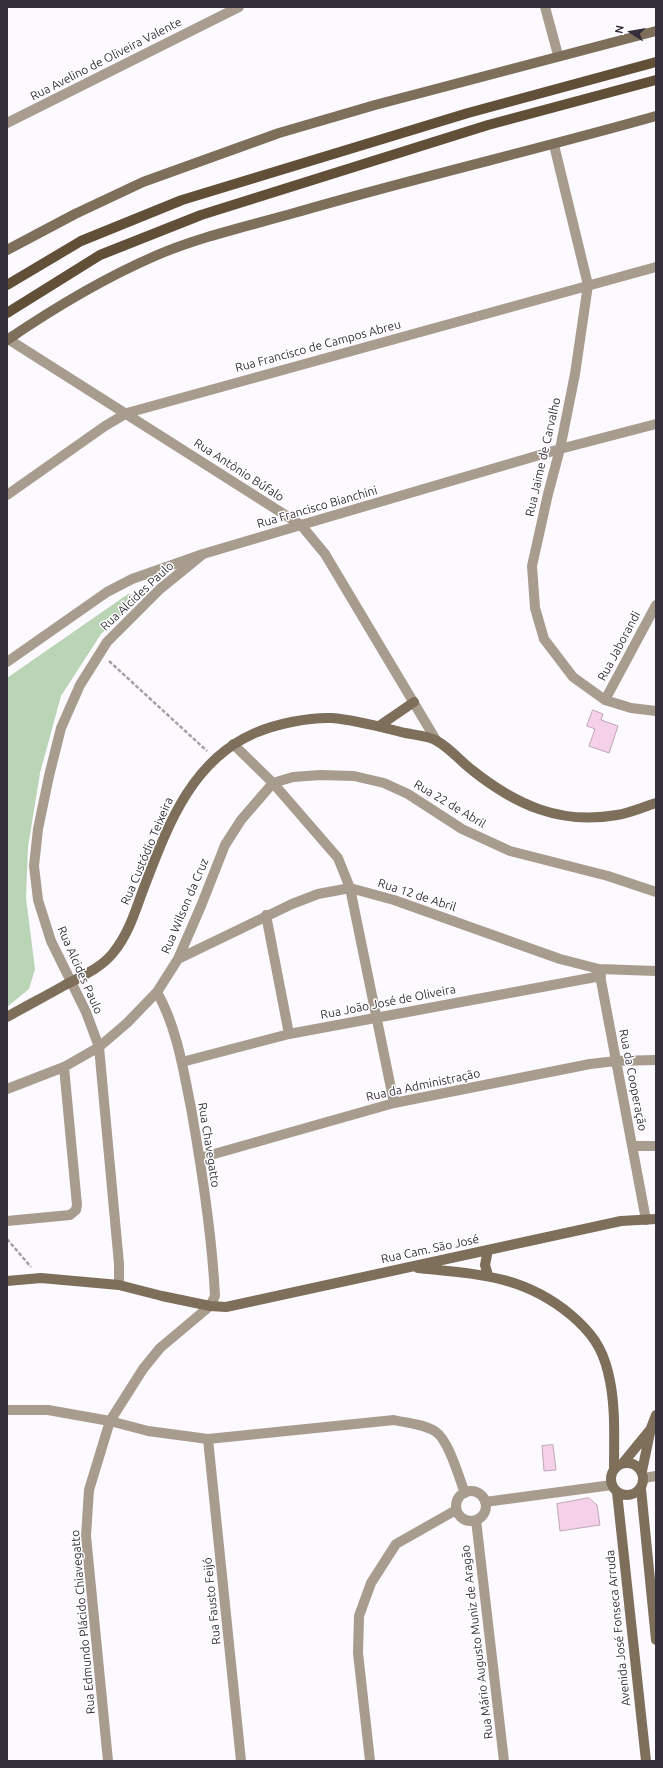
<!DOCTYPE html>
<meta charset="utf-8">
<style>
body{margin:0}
#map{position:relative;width:663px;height:1768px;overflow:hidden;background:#fcf9ff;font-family:Ubuntu,sans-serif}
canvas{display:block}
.frame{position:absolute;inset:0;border:8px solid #342f3a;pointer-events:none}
.north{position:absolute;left:611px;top:12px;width:40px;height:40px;-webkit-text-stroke:3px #fff;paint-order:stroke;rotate:282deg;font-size:11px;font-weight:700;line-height:16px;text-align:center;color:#342f3a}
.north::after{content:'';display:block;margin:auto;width:14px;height:18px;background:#342f3a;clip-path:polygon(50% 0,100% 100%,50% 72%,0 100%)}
</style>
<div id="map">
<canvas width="663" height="1768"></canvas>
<div class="frame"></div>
<div class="north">N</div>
</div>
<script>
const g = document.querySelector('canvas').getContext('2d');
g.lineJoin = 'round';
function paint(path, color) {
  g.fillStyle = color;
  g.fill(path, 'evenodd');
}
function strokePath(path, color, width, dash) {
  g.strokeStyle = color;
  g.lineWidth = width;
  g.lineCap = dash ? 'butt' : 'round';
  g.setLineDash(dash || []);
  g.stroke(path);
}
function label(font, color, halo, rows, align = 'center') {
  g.font = font + ' Ubuntu,sans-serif';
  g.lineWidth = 3;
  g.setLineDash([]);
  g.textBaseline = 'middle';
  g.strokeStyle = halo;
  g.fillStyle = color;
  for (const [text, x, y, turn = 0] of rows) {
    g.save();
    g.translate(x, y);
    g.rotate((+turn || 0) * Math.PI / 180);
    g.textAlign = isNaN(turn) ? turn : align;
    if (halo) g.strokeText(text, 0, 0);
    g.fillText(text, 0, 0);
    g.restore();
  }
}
paint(new Path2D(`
 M128,594L135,595L133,605L101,634L61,696L40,773L28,847L26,898L35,969L29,989L7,1007V678Z`), '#bad4b6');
const building = new Path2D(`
 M593,710L603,714L601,720L618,726L609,753L589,746L595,729L587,726Z
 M553,1445L556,1470L544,1471L542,1446Z
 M589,1498L597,1505L600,1525L560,1531L557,1504Z`);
paint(building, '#f4d0e9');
strokePath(building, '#c0a6b8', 1);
strokePath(new Path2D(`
 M109,661L207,751
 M7,1239L31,1267`), '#a4a0a8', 2.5, [4, 2]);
strokePath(new Path2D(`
 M545,7L558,55
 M7,123L239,7
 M554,145L588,285L575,374L560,449L548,494L532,566L535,608L544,639L573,677L605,700L631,708L656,711
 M8,339L301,525L325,554L436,740
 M7,495L105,426L127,413L656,267
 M7,662L107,592L132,579L203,554L301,525L560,449L656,424
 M605,700L656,605
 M233,744L273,783L338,858L350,888L394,1103
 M266,915L289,1034
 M178,959L292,904L318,894L350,888L394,900L560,959L599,969L656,971
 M599,970L646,1220
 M182,1062L289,1034L601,976
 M7,1089L64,1067L99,1047L127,1023L157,992L178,959L201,906L225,845L241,820L273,783L293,777L320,775L354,776L384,783L408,794L462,829L510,851L608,876L656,892
 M632,1146H656
 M200,1158L394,1103L590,1064L616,1061L656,1060
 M7,1221L70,1215L76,1210L77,1205L64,1067
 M119,1285V1264L99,1047L86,1012L51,941L38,900L34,866L38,829L49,776L61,728L80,685L107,642L160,589L203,554
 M7,1410H48L110,1421L148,1431L208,1439L394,1420C407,1423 425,1424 436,1432C449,1441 459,1478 465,1493
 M208,1439L241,1761
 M644,1478L656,1476
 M456 1506a15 15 0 1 1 30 0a15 15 0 1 1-30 0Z
 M485,1502L612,1485
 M476,1520L504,1761
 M108,1761L86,1536L89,1490L110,1421L143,1369L160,1348L210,1306L215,1296C212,1233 202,1170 191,1108C183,1068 177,1028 157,992
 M370,1761L358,1653L359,1616L371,1583L396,1544L456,1510`), '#a79c8e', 10);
strokePath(new Path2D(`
 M7,250L75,214L143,182L279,133L375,105L656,31
 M7,340C54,308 102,279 155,256C199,237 248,226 294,213C414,178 536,150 656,116
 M379,726L414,702
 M7,1017C26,1006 46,996 65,985C82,976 101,968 113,953C128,935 135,912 143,890C167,828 190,761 255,733C276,724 309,717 332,718C356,720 381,727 405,733C415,735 429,736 437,741C450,748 460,761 472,770C516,805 560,825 617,815C630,813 643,807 656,803
 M418,1268C477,1274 523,1275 571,1315C591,1332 602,1347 608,1372C616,1403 614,1437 614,1469
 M488,1275L485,1265L488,1250
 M7,1281L41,1278L119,1285L162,1296L210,1306L226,1307L621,1221L656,1219
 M611 1479a16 16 0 1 1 32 0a16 16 0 1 1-32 0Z
 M623,1463L650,1430
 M642,1471L651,1428L656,1415
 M641,1489L656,1640
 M617,1492L646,1761`), '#7e6f5b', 10);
strokePath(new Path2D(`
 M7,285L81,241L182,200L468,113L656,62
 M7,313L100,255L201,215L488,125L656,80`), '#624f37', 10);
label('12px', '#342f3a', '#fff', [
 ["Rua Avelino de Oliveira Valente",106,59,-27],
 ["Rua Francisco de Campos Abreu",318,346,-15],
 ["Rua Jaime de Carvalho",543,457,-77],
 ["Rua Antônio Búfalo",239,470,33],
 ["Rua Francisco Bianchini",317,507,-16],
 ["Rua Alcides Paulo",137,596,-43],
 ["Rua Jaborandi",619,646,-62],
 ["Rua 22 de Abril",450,804,31],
 ["Rua Custódio Teixeira",147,851,-67],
 ["Rua 12 de Abril",417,895,18],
 ["Rua Wilson da Cruz",185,906,-67],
 ["Rua Alcides Paulo",80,970,66],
 ["Rua João José de Oliveira",388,1002,-11],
 ["Rua da Cooperação",633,1080,79],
 ["Rua da Administração",423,1085,-12],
 ["Rua Chavegatto",209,1145,81],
 ["Rua Cam. São José",430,1249,-12],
 ["Rua Fausto Feijó",212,1601,-96],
 ["Rua Edmundo Plácido Chiavegatto",83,1622,-95],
 ["Avenida José Fonseca Arruda",618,1628,-96],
 ["Rua Mário Augusto Muniz de Aragão",477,1642,-97]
]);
</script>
